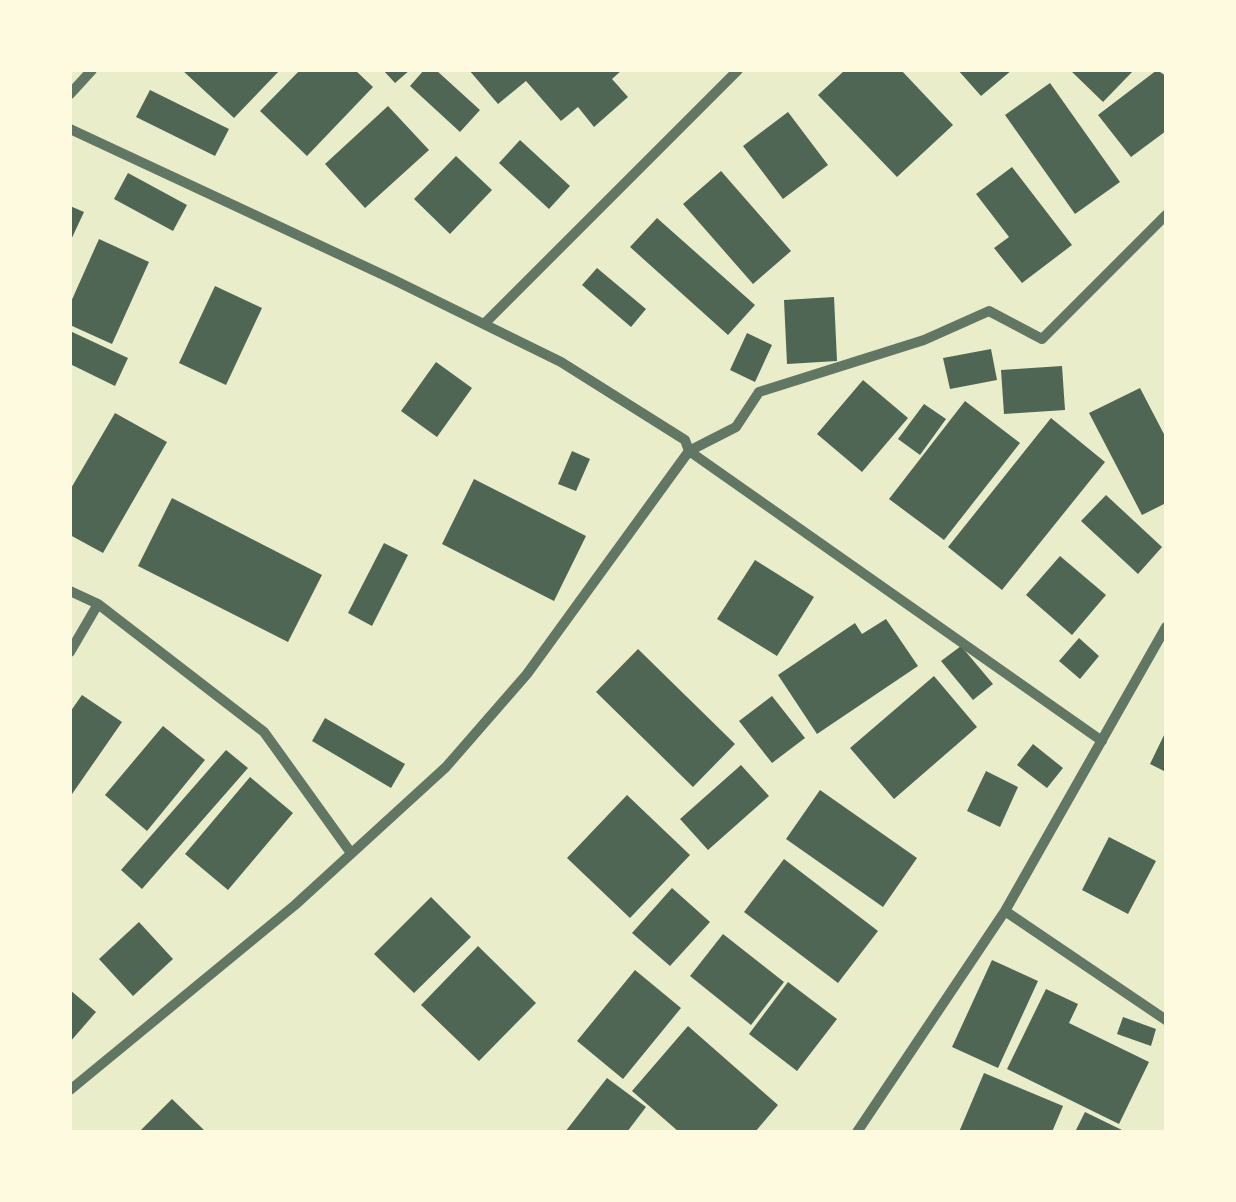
<!DOCTYPE html>
<style>
body{margin:0}
#map{position:relative;width:1236px;height:1202px;overflow:hidden;background:#e9edc9;font-family:"Source Sans 3",sans-serif}
canvas{display:block}
.frame{position:absolute;inset:0;border:72px solid #fefae0;pointer-events:none}
</style>
<div id="map">
<canvas width="1236" height="1202"></canvas>
<div class="frame"></div>
</div>
<script>
const g = document.querySelector('canvas').getContext('2d');
g.lineJoin = 'round';
function paint(path, color) {
  g.fillStyle = color;
  g.fill(path, 'evenodd');
}
function strokePath(path, color, width, dash) {
  g.strokeStyle = color;
  g.lineWidth = width;
  g.lineCap = dash ? 'butt' : 'round';
  g.setLineDash(dash || []);
  g.stroke(path);
}
paint(new Path2D(`
 M182,70H280L234,118Z
 M300,70H355L373,87L307,156L260,111Z
 M383,70H410L395,83Z
 M424,70H436L480,110L460,132L410,86Z
 M469,70H622L612,79L628,97L594,127L578,107L561,121L526,81L498,104Z
 M845,70H901L953,125L897,177L818,95Z
 M958,70H1012L981,96Z
 M1070,70H1134L1103,102Z
 M1157,70L1166,76V131L1131,157L1098,115Z
 M1050,83L1120,182L1075,214L1005,115Z
 M150,90L229,129L215,156L136,117Z
 M388,106L429,150L365,208L325,164Z
 M788,112L828,165L783,199L743,146Z
 M520,140L570,186L549,209L499,163Z
 M456,156L492,190L450,234L414,199Z
 M1012,167L1072,245L1022,283L994,248L1009,237L976,194Z
 M721,171L791,251L753,284L683,204Z
 M128,173L187,205L173,231L114,199Z
 M70,206L84,212L70,242Z
 M657,218L755,305L728,335L630,247Z
 M99,239L149,262L112,344L70,325V304Z
 M597,268L646,309L631,327L582,285Z
 M215,286L262,308L226,385L179,363Z
 M834,297L837,361L787,364L784,300Z
 M70,331L128,358L115,386L70,364Z
 M747,333L772,345L755,382L730,370Z
 M991,349L997,380L950,389L943,358Z
 M436,362L472,388L437,437L401,411Z
 M1062,366L1065,410L1004,414L1001,370Z
 M863,380L908,418L862,472L817,434Z
 M1140,388L1166,438V503L1142,515L1089,413Z
 M965,401L1020,443L944,540L889,499Z
 M924,404L946,419L920,455L898,439Z
 M115,413L167,442L103,553L70,535V490Z
 M1051,418L1105,462L1002,590L948,547Z
 M572,451L590,459L576,491L558,484Z
 M474,479L586,536L554,601L442,544Z
 M1106,495L1162,547L1138,574L1081,521Z
 M172,498L322,575L288,642L138,566Z
 M384,543L408,555L372,626L348,613Z
 M1060,556L1106,595L1072,635L1026,595Z
 M755,560L814,597L777,656L717,619Z
 M886,619L918,666L817,734L778,675L855,623L862,634Z
 M1079,638L1099,656L1080,679L1059,661Z
 M961,646L993,684L973,700L941,661Z
 M638,649L735,744L693,787L596,692Z
 M934,676L977,727L894,799L850,748Z
 M82,695L122,722L70,797V712Z
 M772,696L805,738L772,763L739,721Z
 M325,718L405,764L391,788L312,741Z
 M163,726L205,760L147,831L105,795Z
 M1166,731V772L1150,764Z
 M1033,744L1063,768L1047,788L1017,765Z
 M226,750L248,768L142,889L121,870Z
 M741,765L769,796L708,850L680,819Z
 M986,771L1018,787L1000,827L967,811Z
 M250,777L293,813L228,890L185,854Z
 M820,790L917,858L883,907L786,839Z
 M627,795L690,855L630,918L567,858Z
 M1109,837L1156,861L1128,914L1082,890Z
 M784,859L878,931L838,983L744,912Z
 M672,888L710,922L670,966L632,933Z
 M431,897L471,937L414,993L374,954Z
 M139,922L173,959L133,996L99,959Z
 M723,934L784,982L751,1025L690,976Z
 M478,946L536,1003L479,1061L421,1005Z
 M992,960L1038,981L998,1068L952,1047Z
 M635,970L681,1008L623,1079L577,1041Z
 M788,982L837,1019L797,1071L749,1034Z
 M1046,989L1078,1004L1069,1023L1149,1062L1119,1124L1007,1069Z
 M70,990L96,1012L70,1042Z
 M1123,1017L1156,1029L1151,1046L1117,1034Z
 M688,1026L778,1105L755,1132H679L632,1091Z
 M984,1073L1063,1106L1052,1132H959Z
 M607,1078L646,1107L627,1132H565Z
 M172,1099L206,1132H139Z
 M1085,1112L1126,1132H1075Z`), '#4f6655');
strokePath(new Path2D(`
 M70,94L92,70
 M70,129L392,279L561,362L685,440L689,451L1102,741
 M484,324L738,70
 M70,591L98,604L264,732L351,853
 M70,652L98,604
 M1005,911L1166,1020
 M70,1090L295,905L446,767L527,674L689,451L736,427L759,392L924,340L989,311L1042,339L1166,215
 M857,1132L1005,911L1166,627`), '#617663', 10);
</script>
